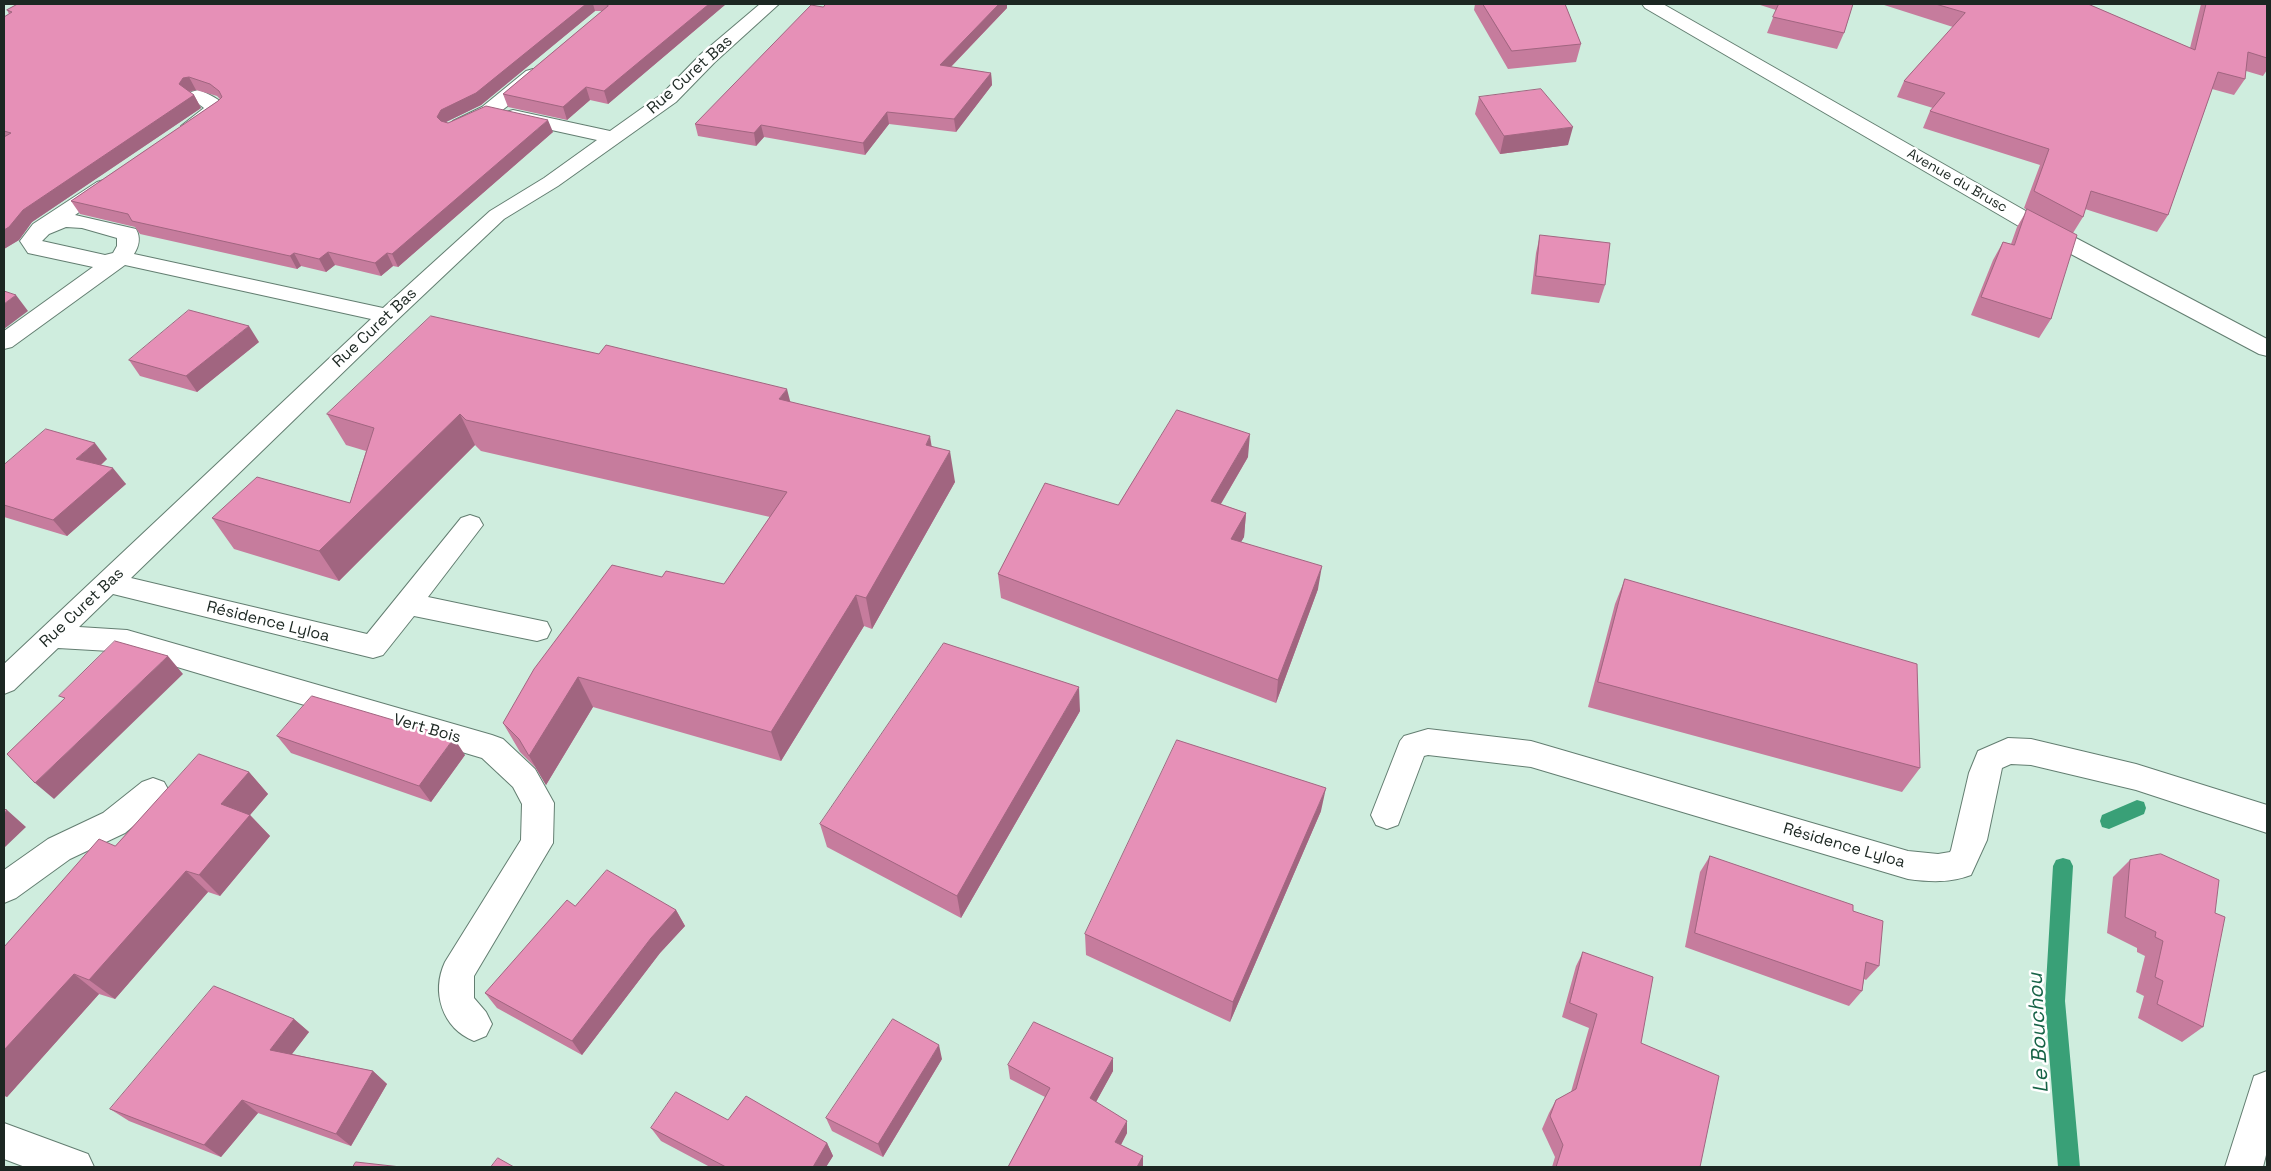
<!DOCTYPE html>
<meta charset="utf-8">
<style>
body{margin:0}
#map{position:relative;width:2271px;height:1171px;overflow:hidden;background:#cfedde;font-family:"Space Grotesk",sans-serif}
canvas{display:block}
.frame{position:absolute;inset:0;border:5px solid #1c2722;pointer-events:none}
</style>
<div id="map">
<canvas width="2271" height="1171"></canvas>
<div class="frame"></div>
</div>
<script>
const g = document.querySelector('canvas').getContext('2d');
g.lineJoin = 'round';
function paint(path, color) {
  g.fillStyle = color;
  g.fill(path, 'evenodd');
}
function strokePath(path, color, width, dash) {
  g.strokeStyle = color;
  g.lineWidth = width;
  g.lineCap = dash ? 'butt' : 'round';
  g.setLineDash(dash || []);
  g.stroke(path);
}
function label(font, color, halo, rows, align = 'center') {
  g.font = font + ' "Space Grotesk",sans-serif';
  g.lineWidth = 5;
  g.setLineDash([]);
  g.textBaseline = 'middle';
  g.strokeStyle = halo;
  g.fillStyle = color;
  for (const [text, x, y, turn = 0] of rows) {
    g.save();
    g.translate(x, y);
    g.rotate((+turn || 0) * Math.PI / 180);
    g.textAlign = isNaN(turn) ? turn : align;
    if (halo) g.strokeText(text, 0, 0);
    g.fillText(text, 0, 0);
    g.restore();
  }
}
paint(new Path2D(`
 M2137,800L2144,802L2146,808L2144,814L2109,829L2102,827L2100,821L2102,815Z
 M2063,858L2070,860L2073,866L2065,1001L2080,1167H2058L2045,1001L2053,866L2056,860Z`), '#39a077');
const minor = new Path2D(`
 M760,4H779L715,62L676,102L558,186L504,219L396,321L131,578L367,634L461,518L470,515L479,518L483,525L428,597L547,622L551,630L547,638L537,641L414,616L383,655L373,658L113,594L79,627L127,630L492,735L503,739L535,769L549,794L554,803L553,843L474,976V998L486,1012L492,1024L486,1036L474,1041C442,1028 431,992 445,962L521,840L522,804L513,787L482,758L127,652L58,648L14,690L4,694V664L371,319L125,265L12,347L4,349V331L93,267L28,253L20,241L33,224L97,182L104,180L111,182L114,186L111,190L75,215L136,229C141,238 139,246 134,254L383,308L490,211L544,178L597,140L506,120L503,116L506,112L513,110L610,131L662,94L701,54ZM66,227L82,228L117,238V246L113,253L105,255L42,241L49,234Z
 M1642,4H1663L2038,218L2267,339V356L2259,354L2022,228L1645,8Z
 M533,69L540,71L542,75L540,79C520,95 479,136 453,129L450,125L453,121L482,107L526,71Z
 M198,90C208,93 221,100 227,108C219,120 198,134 184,130L181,126L204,108L188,96L191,92Z
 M1428,729L1531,741L1908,851L1938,854L1950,852L1951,850L1969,773L1978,751L2008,738L2031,739L2136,764L2267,805V833L2136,790L2031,765L2011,764L2002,768L1987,840L1971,875C1950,883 1930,882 1908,879L1531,767L1428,755L1424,756L1398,825L1387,829L1376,825L1371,815L1400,741L1404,736Z
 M153,778L164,782L169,791L164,800L125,833L70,859L16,898L4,903V870L48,839L103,813L142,782Z
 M2267,1071V1151L2263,1167H2225L2254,1076Z
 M4,1123L88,1154L94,1167H25L4,1159Z`);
strokePath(minor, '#637e71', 2);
paint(minor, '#fff');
paint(new Path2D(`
 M18,4H726L608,104L590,100L567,120L508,107L503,94L602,11H595L481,105L446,122L448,123L553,132L398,267L393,266L381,276L335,265L326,272L301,266L297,269L140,234L135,227L80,214L71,201L218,101L220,99L217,96L196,90L189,92L194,95L201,108L32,222L19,240L4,249V17L9,14L7,10Z
 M1475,4H1565L1581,44L1576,62L1508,69L1474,10Z
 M1757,4H1853L1844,33L1837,49L1767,33L1776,10Z
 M1881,4H2088L2190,48L2201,4H2267V70L2263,76L2246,71L2245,79L2234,95L2212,89L2168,215L2157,232L2085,209L2083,217L2073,233L2051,319L2039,338L1971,315L1993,260L2003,242L2011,244L2017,227L2027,210L2024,208L2040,165L1923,128L1930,111L1933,108L1897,97L1904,81L1953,27Z
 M823,7L1007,8L951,67L991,73L992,85L956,132L889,124L865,155L764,137L756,146L698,136L695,124Z
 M1479,97L1568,145L1500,154L1475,114Z
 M1540,235L1605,285L1599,303L1531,294L1536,253Z
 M259,342L197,392L140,376L129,360Z
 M790,402L932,446L955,482L872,629L864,626L781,761L593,707L546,785L535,767L520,752L503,723L662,577L724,584L770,517L481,451L475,445L339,581L234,549L212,518L350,503L366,451L346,445L327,414Z
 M1248,457L1221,504L1246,513L1244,537L1241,542L1318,589L1276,703L1001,598L998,574L1118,505Z
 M107,459L101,465L126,484L67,536L4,517V465Z
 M1625,579L1920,768L1902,792L1588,707L1615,604Z
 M1080,711L961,918L827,847L820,824Z
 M277,736L465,755L431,802L291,753Z
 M249,772L268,794L250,815L270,836L220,896L208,892L115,999L99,994L7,1097L4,1096V947L115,846Z
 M1321,811L1230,1022L1086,955L1085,934Z
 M1710,856L1853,911L1879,966L1866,980L1864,979L1862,991L1849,1006L1685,947L1700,872Z
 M2130,860L2215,913L2203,1027L2182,1042L2138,1018L2144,996L2136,992L2145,956L2137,952V948L2107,933L2113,877Z
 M575,906L676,910L685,926L660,953L582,1055L497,1008L485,993Z
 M1583,952L1641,1043L1700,1167H1552L1555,1157L1542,1129L1549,1113L1556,1100L1571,1092L1589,1028L1562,1017L1576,966Z
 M294,1019L309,1032L292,1054L373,1071L387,1084L351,1146L258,1113L221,1157L129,1121L110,1109Z
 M942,1059L883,1157L832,1131L826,1118Z
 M1008,1065L1113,1071L1096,1102L1127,1133L1121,1145L1143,1156V1167H1008L1045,1097L1010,1079Z
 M728,1120L827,1143L833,1156L826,1167H710L661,1141L651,1128Z`), '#c67c9d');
paint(new Path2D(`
 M586,4H593L595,11L481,105L446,122L442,129L437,117L441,110Z
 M709,4H726L608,104L604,91Z
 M999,4H1007V8L941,77L940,65Z
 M991,73L992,85L956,132L954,119Z
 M189,77L196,90L190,91L186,96L179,84L183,78Z
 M586,87L590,100L567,120L563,107Z
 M194,95L201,108L32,222L19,240L4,249V230L23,210Z
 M887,112L889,124L865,155L863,143Z
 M548,120L553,132L398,267L392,254Z
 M761,125L764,137L756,146L754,133Z
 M1573,127L1568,145L1500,154L1504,136Z
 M328,252L335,265L326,272L319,259Z
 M294,253L301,266L297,269L290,256Z
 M387,253L393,266L381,276L375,263Z
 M16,295L28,311L4,329V304Z
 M249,326L259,342L197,392L186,376Z
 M787,389L795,420L779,399Z
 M460,414L475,445L339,581L319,551Z
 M1250,434L1248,457L1209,524L1211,501Z
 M930,436L935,467L926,445Z
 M95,443L107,459L89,475L76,459Z
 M950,451L955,482L872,629L866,598Z
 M113,468L126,484L67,536L53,520Z
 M1246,513L1244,537L1229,562L1231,539Z
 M1322,566L1318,589L1276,703L1278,680Z
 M856,595L864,626L781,761L771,732Z
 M168,656L183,674L54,799L35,783Z
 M578,677L593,707L546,785L529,756Z
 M1079,687L1080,711L961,918L957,896Z
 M454,738L465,755L431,802L419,786Z
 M249,772L268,794L250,815L270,836L220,896L199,875L221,804Z
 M1326,788L1321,811L1230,1022L1233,1002Z
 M7,810L26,827L4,848V814Z
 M186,871L208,892L115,999L89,980Z
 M676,910L685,926L660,953L582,1055L572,1041L651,938Z
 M74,974L99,994L7,1097L4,1095V1050Z
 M294,1019L309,1032L285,1063L270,1050Z
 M939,1045L942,1059L883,1157L878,1144Z
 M1113,1058V1071L1091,1111L1090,1098Z
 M373,1071L387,1084L351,1146L336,1134Z
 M242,1100L258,1113L221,1157L204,1145Z
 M1127,1121V1133L1116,1154L1115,1142Z
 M827,1143L833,1156L826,1167H813Z
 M1143,1156V1167H1137Z`), '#a16580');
const building = new Path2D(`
 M18,4H586L476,93L441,110L437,117L441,121L448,123L486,106L548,120L392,254L387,253L375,263L328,252L319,259L294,253L290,256L132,221L128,214L71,201L218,101L222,97L219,91L210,84L189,77L183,78L179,84L194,95L23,210L9,227L4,230V137L11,133L4,131V17L12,12L7,10Z
 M606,4H709L604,91L586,87L563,107L503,94L608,6Z
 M826,4H999L940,65L991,73L954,119L887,112L863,143L761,125L754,133L695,124L811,5L823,7Z
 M1483,4H1565L1581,44L1512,51Z
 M1779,4H1853L1844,33L1773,17Z
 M1936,4H2088L2195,50L2206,4H2267V58L2248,52L2245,79L2218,72L2168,215L2091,191L2083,217L2034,191L2049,149L1930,111L1945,93L1904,81L1965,13Z
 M1541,89L1573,127L1504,136L1479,97Z
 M2027,209L2077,235L2051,319L1981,297L2003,242L2014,245Z
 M1540,235L1610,243L1605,285L1536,276Z
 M4,291L16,295L4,304Z
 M189,310L249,326L186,376L129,360Z
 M431,316L599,354L606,345L787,389L779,399L930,436L926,445L950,451L866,598L856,595L771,732L578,677L529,756L519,739L503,723L534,669L612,565L662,577L666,571L724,584L787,492L466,420L460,414L319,551L212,518L257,477L350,503L374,428L327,414Z
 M1177,410L1250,434L1211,501L1246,513L1231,539L1322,566L1278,680L998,574L1045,483L1118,505Z
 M46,429L95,443L76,459L113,468L53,520L4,505V465Z
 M1625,579L1917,664L1920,768L1598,682Z
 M115,641L168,656L35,783L7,754L65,698L59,696Z
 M944,643L1079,687L957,896L820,824Z
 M312,696L454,738L419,786L277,736Z
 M1177,740L1326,788L1233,1002L1085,934Z
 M199,754L249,772L221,804L250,815L199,875L186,871L89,980L74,974L4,1050V947L99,839L115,846Z
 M4,809L7,810L4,814Z
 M2161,854L2219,880L2215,913L2225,917L2203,1027L2157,1004L2163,981L2155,977L2163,941L2155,937L2156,932L2125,917L2130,860Z
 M1710,856L1853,905V911L1883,921L1879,966L1866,962L1862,991L1695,933Z
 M607,870L676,910L651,938L572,1041L485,993L567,900L575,906Z
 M1583,952L1653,977L1641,1043L1719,1076L1700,1167H1556L1563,1145L1550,1116L1556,1100L1576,1089L1597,1014L1570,1003Z
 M214,986L294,1019L270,1050L373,1071L336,1134L242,1100L204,1145L110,1109Z
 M893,1019L939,1045L878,1144L826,1118Z
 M1034,1022L1113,1058L1090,1098L1127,1121L1115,1142L1143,1156L1137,1167H1008L1050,1088L1008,1065Z
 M676,1092L728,1120L746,1096L827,1143L813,1167H726L651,1128Z
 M498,1158L514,1167H491Z
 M356,1162L401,1167H353Z`);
paint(building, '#e690b7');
strokePath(building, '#a16580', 1);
label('14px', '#1c2722', '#fff', [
 ["Avenue du Brusc",1957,181,30]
]);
label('16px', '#1c2722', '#fff', [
 ["Rue Curet Bas",690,75,-42],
 ["Rue Curet Bas",375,328,-43],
 ["Rue Curet Bas",82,608,-43],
 ["Résidence Lyloa",268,622,14],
 ["Vert Bois",427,729,16],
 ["Résidence Lyloa",1844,846,16]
]);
label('italic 21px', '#176347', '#fff', [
 ["Le Bouchou",2039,1033,-93]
]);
</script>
